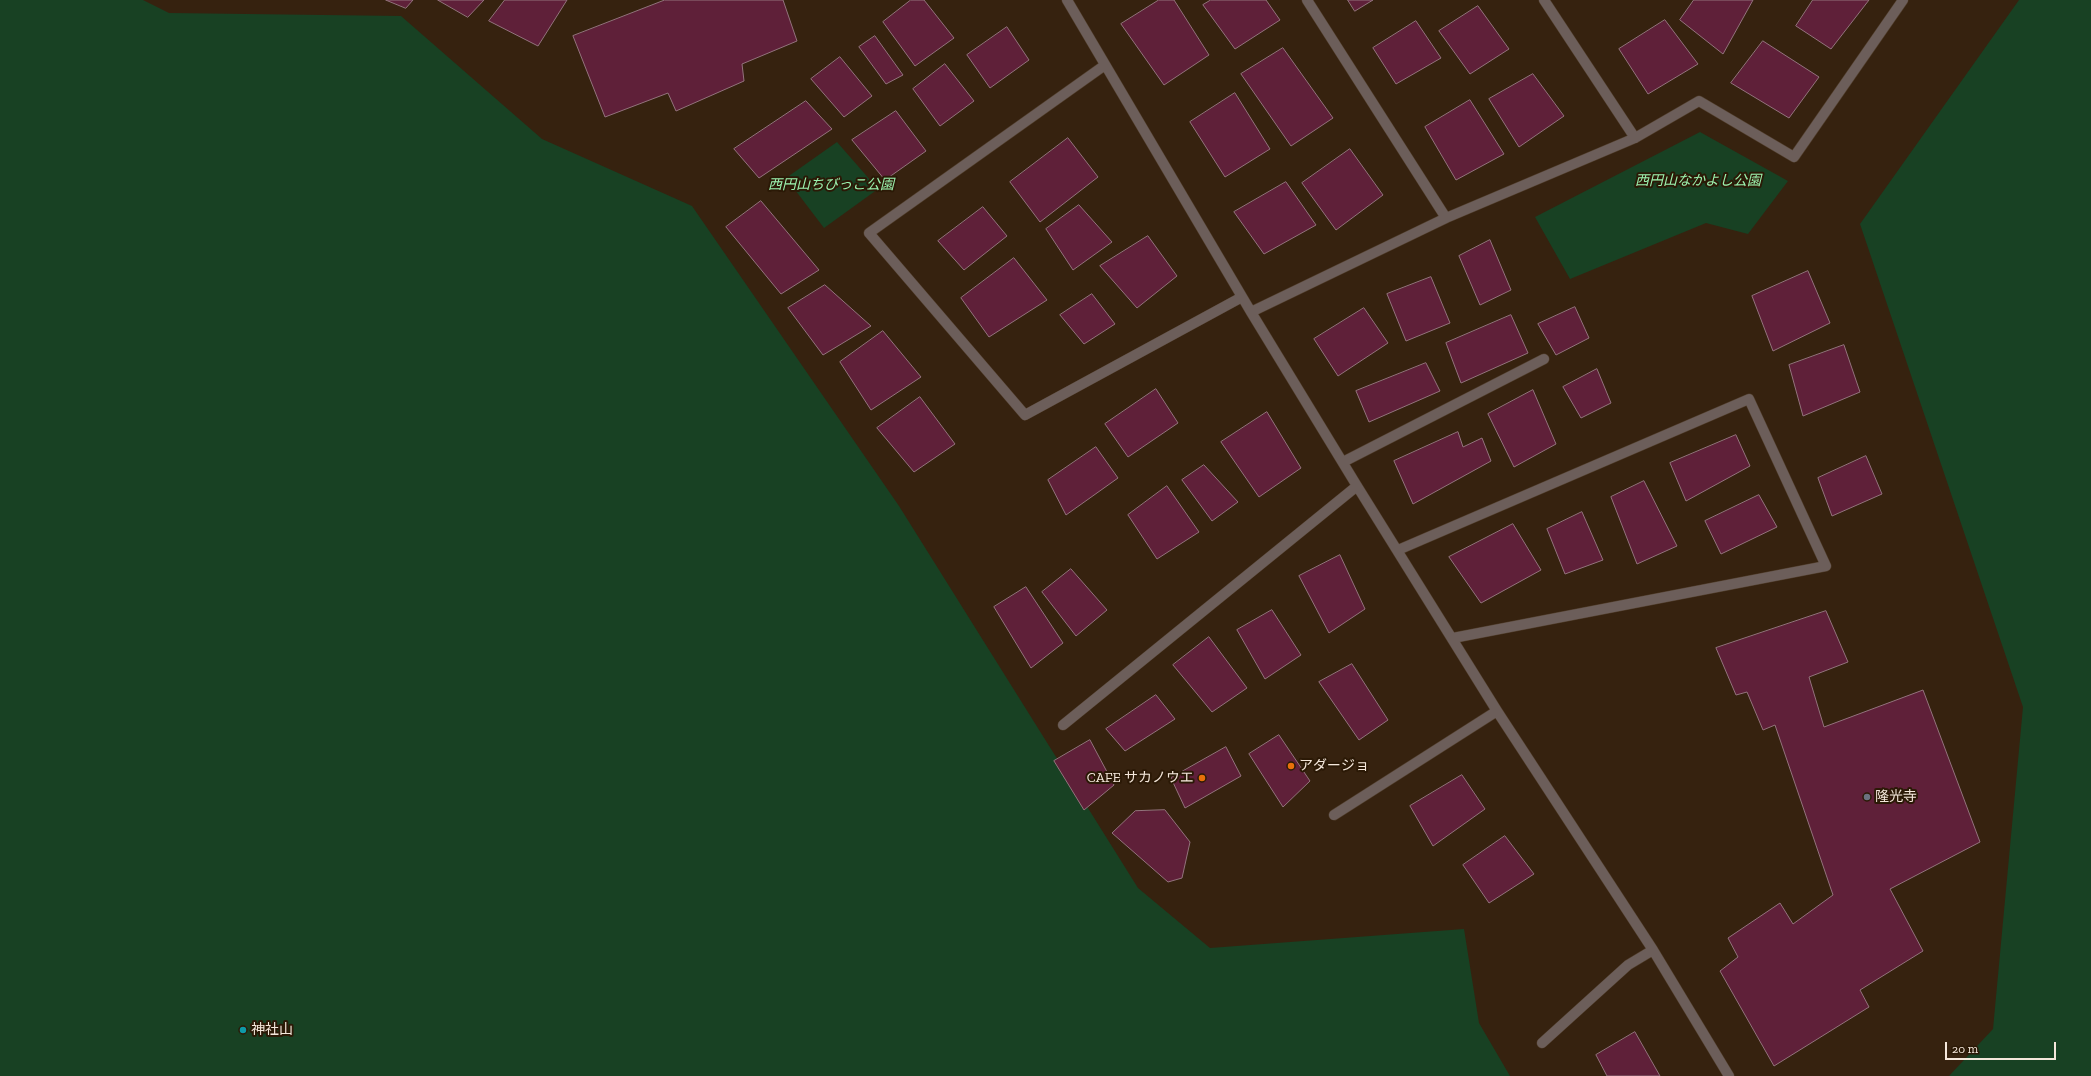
<!DOCTYPE html>
<meta charset="utf-8">
<style>
body{margin:0}
#map{position:relative;width:2091px;height:1076px;overflow:hidden;background:#36220f;font-family:"Zilla Slab",serif}
canvas{display:block}
.scale{position:absolute;left:1945px;top:1042px;width:111px;height:18px;box-sizing:border-box;border:2px solid #f4e7db;border-top:0;padding-left:5px;font-size:12px;line-height:14px;white-space:nowrap;color:#f4e7db;-webkit-text-stroke:3px #2b1906;paint-order:stroke}
</style>
<div id="map">
<canvas width="2091" height="1076"></canvas>
<div class="scale">20 m</div>
</div>
<script>
const g = document.querySelector('canvas').getContext('2d');
g.lineJoin = 'round';
function paint(path, color) {
  g.fillStyle = color;
  g.fill(path, 'evenodd');
}
function strokePath(path, color, width, dash) {
  g.strokeStyle = color;
  g.lineWidth = width;
  g.lineCap = dash ? 'butt' : 'round';
  g.setLineDash(dash || []);
  g.stroke(path);
}
function label(font, color, halo, rows, align = 'center') {
  g.font = font + ' "Zilla Slab","Noto Sans JP",serif';
  g.lineWidth = 4;
  g.setLineDash([]);
  g.textBaseline = 'middle';
  g.strokeStyle = halo;
  g.fillStyle = color;
  for (const [text, x, y, turn = 0] of rows) {
    g.save();
    g.translate(x, y);
    g.rotate((+turn || 0) * Math.PI / 180);
    g.textAlign = isNaN(turn) ? turn : align;
    if (halo) g.strokeText(text, 0, 0);
    g.fillText(text, 0, 0);
    g.restore();
  }
}
paint(new Path2D(`
 M0,0H143L169,13L401,16L542,139L692,206L899,506L1138,888L1210,948L1464,929L1479,1023L1510,1076H0Z
 M2019,0H2091V1076H1949L1993,1029L2023,707L1860,224Z
 M1700,132L1788,181L1748,234L1706,223L1570,279L1535,217Z
 M837,142L878,189L824,228L786,178Z`), '#184123');
const building = new Path2D(`
 M386,0H413L406,8Z
 M438,0H484L468,17Z
 M505,0H567L538,46L489,21Z
 M665,0H783L797,41L742,64L744,81L676,111L668,93L605,117L573,36Z
 M911,0H924L954,38L915,66L883,22Z
 M1159,0H1174L1209,55L1164,85L1121,24Z
 M1211,0H1266L1280,20L1235,49L1203,5Z
 M1348,0H1373L1355,11Z
 M1694,0H1753L1723,54L1680,20Z
 M1813,0H1869L1831,49L1796,26Z
 M1478,6L1509,49L1470,74L1439,31Z
 M1665,20L1698,64L1648,94L1619,49Z
 M1416,21L1441,58L1396,84L1373,48Z
 M1007,27L1029,60L990,88L967,55Z
 M875,36L903,75L886,84L859,47Z
 M1763,41L1819,77L1789,118L1731,83Z
 M1283,48L1333,118L1291,146L1241,74Z
 M840,57L872,96L844,117L811,79Z
 M945,64L974,101L940,126L913,89Z
 M1533,74L1564,116L1519,147L1489,99Z
 M1235,93L1270,149L1225,177L1190,122Z
 M1470,100L1504,154L1456,180L1425,127Z
 M806,101L832,129L759,178L734,149Z
 M896,111L926,151L885,180L852,140Z
 M1068,138L1098,177L1040,222L1010,182Z
 M1350,149L1383,195L1336,230L1302,183Z
 M1286,182L1316,225L1264,254L1234,212Z
 M761,201L819,270L781,294L726,227Z
 M1079,205L1112,242L1073,270L1046,229Z
 M983,207L1007,236L964,270L938,241Z
 M1148,236L1177,276L1137,308L1100,266Z
 M1490,240L1511,290L1480,305L1459,256Z
 M1014,258L1047,300L989,337L961,298Z
 M1808,271L1830,323L1773,351L1752,296Z
 M1431,277L1450,323L1406,341L1387,294Z
 M825,285L871,326L823,355L788,308Z
 M1092,294L1115,324L1084,344L1060,315Z
 M1575,307L1589,338L1556,355L1538,324Z
 M1364,308L1388,343L1338,376L1314,339Z
 M1511,315L1528,353L1461,383L1446,343Z
 M883,331L921,377L871,410L840,362Z
 M1844,345L1860,392L1803,416L1789,365Z
 M1426,363L1440,391L1369,422L1356,391Z
 M1597,369L1611,403L1581,418L1563,387Z
 M1156,389L1178,423L1128,457L1105,424Z
 M1533,390L1556,444L1514,467L1488,414Z
 M920,397L955,444L914,472L877,428Z
 M1267,412L1301,468L1259,497L1221,442Z
 M1458,432L1463,447L1482,438L1491,461L1413,504L1394,461Z
 M1736,435L1750,466L1686,501L1670,463Z
 M1096,447L1118,478L1066,515L1048,480Z
 M1866,456L1882,494L1832,516L1818,478Z
 M1204,465L1238,502L1212,521L1182,480Z
 M1644,481L1677,546L1637,564L1611,497Z
 M1167,486L1199,532L1157,559L1128,515Z
 M1759,495L1777,527L1721,554L1705,521Z
 M1582,512L1603,560L1565,574L1547,529Z
 M1513,524L1541,570L1481,603L1449,557Z
 M1340,555L1365,609L1329,633L1299,576Z
 M1071,569L1107,610L1076,636L1042,592Z
 M1026,587L1063,643L1031,668L994,607Z
 M1272,610L1301,655L1265,679L1237,630Z
 M1826,611L1848,662L1809,677L1824,727L1923,690L1980,842L1890,889L1923,951L1860,990L1869,1007L1774,1066L1720,971L1738,957L1728,938L1780,903L1793,924L1833,895L1775,725L1763,730L1747,692L1736,695L1716,648Z
 M1209,637L1247,688L1212,712L1173,665Z
 M1352,664L1388,720L1359,740L1319,682Z
 M1156,695L1175,719L1125,751L1106,729Z
 M1279,735L1310,781L1283,807L1249,754Z
 M1090,740L1114,785L1084,810L1054,761Z
 M1226,747L1241,776L1185,808L1171,778Z
 M1462,775L1485,809L1433,846L1410,806Z
 M1165,810L1190,842L1182,878L1168,882L1112,833L1135,811Z
 M1505,836L1534,874L1489,903L1463,865Z
 M1635,1032L1660,1076H1607L1596,1055Z`);
paint(building, '#5f2039');
strokePath(building, '#93737d', 1);
const minor = new Path2D(`
 M1067,0L1251,312L1357,486L1497,711L1653,950L1729,1076
 M1307,0L1446,218
 M1544,0L1635,138
 M1105,65L869,233L1025,415L1242,297
 M1251,312L1446,218L1635,138L1699,101L1794,157L1903,0
 M1343,462L1544,359
 M1398,550L1749,399L1826,566L1453,638
 M1063,725L1357,486
 M1334,815L1497,711
 M1542,1043L1628,965L1653,950`);
strokePath(minor, '#513e2c', 11);
strokePath(minor, '#6c5e5a', 10);
for (const [x, y, r, color] of [
 [1291,766,4,"#e8710a"],
 [1202,778,4,"#e8710a"],
 [1867,797,4,"#6b7280"],
 [243,1030,4,"#0f9aa8"]
]) {
  const dot = new Path2D();
  dot.arc(x, y, r, 0, 2 * Math.PI);
  g.fillStyle = color;
  g.fill(dot);
  strokePath(dot, '#2b1906', 1.5);
}
label('italic 14px', '#9bf2ae', '#2b1906', [
 ["西円山なかよし公園",1698,181],
 ["西円山ちびっこ公園",831,185]
]);
label('14px', '#f4e7db', '#2b1906', [
 ["アダージョ",1299,766],
 ["CAFE サカノウエ",1194,778,"right"],
 ["隆光寺",1875,797],
 ["神社山",251,1030]
], 'left');
</script>
